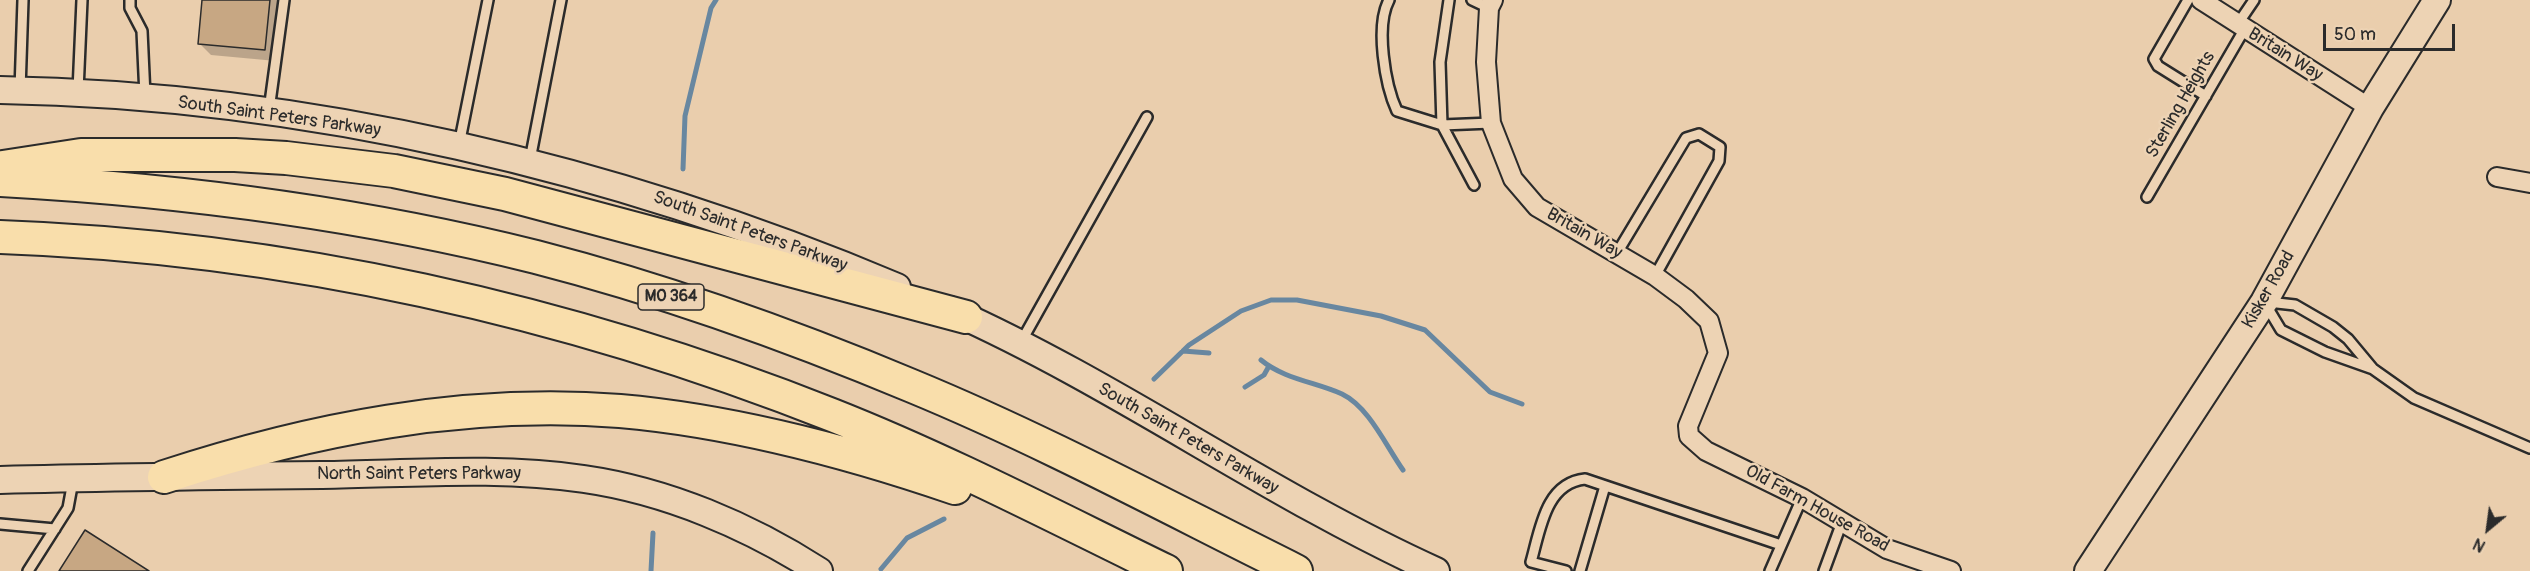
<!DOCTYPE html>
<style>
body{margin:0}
#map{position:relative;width:2530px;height:571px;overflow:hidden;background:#eacead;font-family:Pangolin,sans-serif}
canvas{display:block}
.north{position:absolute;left:2458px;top:499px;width:60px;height:60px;-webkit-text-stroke:4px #edd3b4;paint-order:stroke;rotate:209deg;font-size:16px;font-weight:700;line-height:24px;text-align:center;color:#2b2b2b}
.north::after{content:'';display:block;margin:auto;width:21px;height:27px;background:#2b2b2b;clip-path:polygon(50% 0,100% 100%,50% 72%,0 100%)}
.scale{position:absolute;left:2323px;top:24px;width:132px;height:27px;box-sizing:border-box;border:3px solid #2b2b2b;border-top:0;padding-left:8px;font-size:18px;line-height:21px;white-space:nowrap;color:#2b2b2b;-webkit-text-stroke:4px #edd3b4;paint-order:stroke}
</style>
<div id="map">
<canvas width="2530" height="571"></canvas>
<div class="north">N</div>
<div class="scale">50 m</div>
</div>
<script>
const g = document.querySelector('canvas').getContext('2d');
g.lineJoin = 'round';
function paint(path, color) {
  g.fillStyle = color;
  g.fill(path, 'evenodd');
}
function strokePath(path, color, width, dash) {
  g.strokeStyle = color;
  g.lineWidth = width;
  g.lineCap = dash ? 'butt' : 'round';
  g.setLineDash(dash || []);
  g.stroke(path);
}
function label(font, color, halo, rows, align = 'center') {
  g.font = font + ' Pangolin,sans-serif';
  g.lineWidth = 5;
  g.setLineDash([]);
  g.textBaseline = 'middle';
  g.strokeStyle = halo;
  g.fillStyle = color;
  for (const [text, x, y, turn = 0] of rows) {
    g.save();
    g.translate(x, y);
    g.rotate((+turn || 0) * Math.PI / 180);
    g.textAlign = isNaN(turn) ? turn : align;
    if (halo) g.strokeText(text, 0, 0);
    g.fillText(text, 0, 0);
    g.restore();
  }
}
paint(new Path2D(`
 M204,0H282L276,61L211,55L199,43Z`), '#0003');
strokePath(new Path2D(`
 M683,169L685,116L711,8L716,0
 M1183,351L1209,353
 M1261,360C1284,379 1315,382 1342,394C1369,407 1386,446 1403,470
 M1154,379L1189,345L1241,311L1271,300H1297L1381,316L1425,330L1490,392L1522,404
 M1245,387L1264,375L1269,366
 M881,569L907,538L944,519
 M651,571L653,533`), '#6887a0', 5);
const building = new Path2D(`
 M202,0H270L265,50L198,44Z
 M85,530L149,571H59Z`);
paint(building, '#c7a783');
strokePath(building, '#2b2b2b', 1.5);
const service = new Path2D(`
 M130,0V8L142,31L145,96
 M1389,0C1375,26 1385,85 1397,111L1442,125L1491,123
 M1449,0L1440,62L1442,125L1474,185
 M1472,0L1489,8
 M2188,0L2154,59L2158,66L2206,96
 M2237,25L2254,0
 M20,90L23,0
 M78,91L82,0
 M269,110L284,0
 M459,145L488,0
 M530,160L561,0
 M2147,197L2244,30
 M1617,253L1686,138L1699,134L1720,147L1719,161L1655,276
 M2268,302L2295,305L2333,327L2348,339L2373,369L2414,398L2530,448
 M2266,305L2281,330L2325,352L2373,369
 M1021,342L1147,117
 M0,524L55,529
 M28,571L68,508L73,481
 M1566,571L1531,562C1540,531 1545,483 1585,479L1781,545
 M1580,571L1605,486
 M1770,571L1802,498
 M1824,571L1842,522`);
const minor = new Path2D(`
 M1493,0L1489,8L1486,62L1491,123L1513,179L1537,207L1655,276L1686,299L1709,321L1718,353L1688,426L1689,436L1706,451L1802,498L1887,549L1951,571
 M2201,0L2370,108
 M2497,177L2530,183`);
const secondary = new Path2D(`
 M0,90C308,95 614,168 897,287
 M950,310C1118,385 1268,495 1436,571
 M0,480C107,477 214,476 322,475C409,474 497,466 584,479C667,491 749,526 819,571
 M2088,571L2264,302L2370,108L2437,0`);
const motorway = new Path2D(`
 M3,167L81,155H235L286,158L394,171L505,194L966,317
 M0,180C181,190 360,213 536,257C664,290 790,335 912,386C1043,440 1169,508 1296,571
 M0,237C284,247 567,310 832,415C946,460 1055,517 1166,571
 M164,477C311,429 464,399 620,411C734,421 847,451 955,488`);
strokePath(service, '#2b2b2b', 14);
strokePath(minor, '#2b2b2b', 22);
strokePath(secondary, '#2b2b2b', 30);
strokePath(motorway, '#2b2b2b', 36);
strokePath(service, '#edd3b4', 9);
strokePath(minor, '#edd3b4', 18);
strokePath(secondary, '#edd3b4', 26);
strokePath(motorway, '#f9deab', 32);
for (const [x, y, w] of [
 [671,297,66]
]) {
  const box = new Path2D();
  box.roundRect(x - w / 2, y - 13, w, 26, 4.5);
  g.fillStyle = '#edd3b4';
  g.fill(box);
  strokePath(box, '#2b2b2b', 1.5);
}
label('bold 16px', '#2b2b2b', null, [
 ["MO 364",671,297]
]);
label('18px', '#2b2b2b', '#edd3b4', [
 ["Britain Way",2285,55,32],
 ["Sterling Heights",2181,105,-60],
 ["South Saint Peters Parkway",279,117,8],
 ["South Saint Peters Parkway",750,232,20],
 ["Britain Way",1584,234,30],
 ["Kisker Road",2269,290,-60],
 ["South Saint Peters Parkway",1188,439,30],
 ["North Saint Peters Parkway",419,474],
 ["Old Farm House Road",1817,509,29]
]);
</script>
